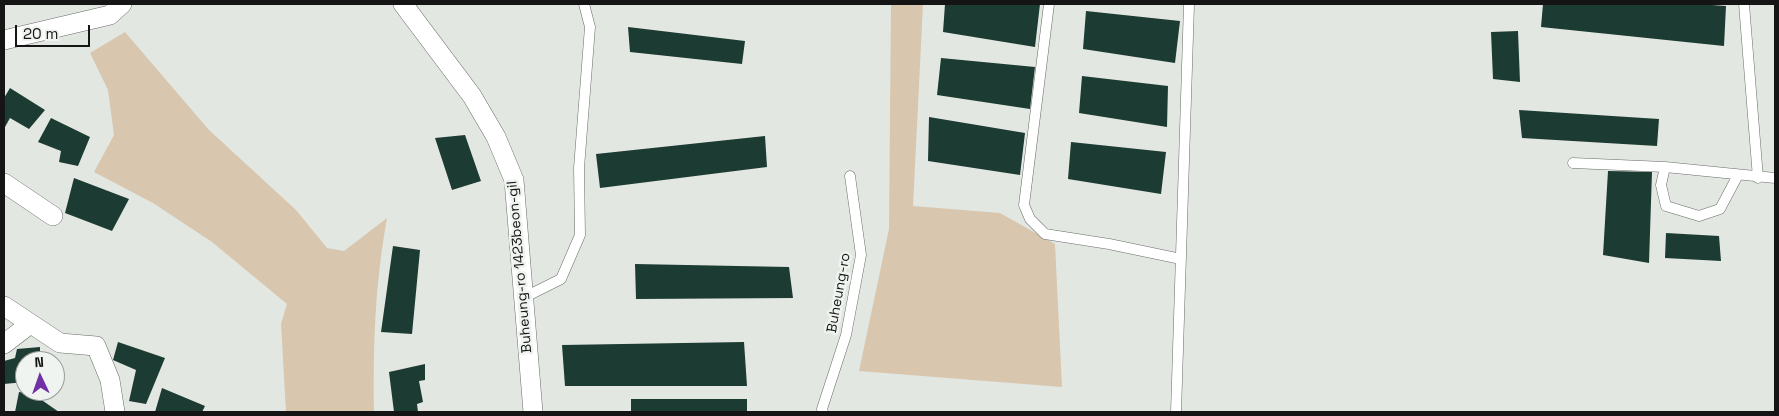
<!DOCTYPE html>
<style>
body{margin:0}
#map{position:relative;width:1779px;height:416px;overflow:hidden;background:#e3e7e2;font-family:"Space Grotesk",sans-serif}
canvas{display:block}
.frame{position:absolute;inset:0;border:5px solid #141514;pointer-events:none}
.north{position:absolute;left:15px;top:351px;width:50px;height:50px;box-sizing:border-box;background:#f0f4f0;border:1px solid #989b98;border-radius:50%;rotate:357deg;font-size:14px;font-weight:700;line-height:20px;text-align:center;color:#141514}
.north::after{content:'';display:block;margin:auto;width:18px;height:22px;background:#7130a5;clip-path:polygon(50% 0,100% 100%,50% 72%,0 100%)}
.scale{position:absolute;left:15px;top:25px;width:75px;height:22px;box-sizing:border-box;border:2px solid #141514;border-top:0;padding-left:6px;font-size:15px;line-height:18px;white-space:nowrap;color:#141514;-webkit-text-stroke:4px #f0f4f0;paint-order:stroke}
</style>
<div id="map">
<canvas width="1779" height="416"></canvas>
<div class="frame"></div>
<div class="north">N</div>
<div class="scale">20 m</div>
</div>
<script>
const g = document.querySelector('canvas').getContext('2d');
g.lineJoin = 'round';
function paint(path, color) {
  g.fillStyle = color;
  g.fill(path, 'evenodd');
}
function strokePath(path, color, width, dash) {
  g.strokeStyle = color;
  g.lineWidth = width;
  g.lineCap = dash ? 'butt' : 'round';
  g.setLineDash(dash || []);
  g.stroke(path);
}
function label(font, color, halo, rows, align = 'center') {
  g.font = font + ' "Space Grotesk",sans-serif';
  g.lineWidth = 5;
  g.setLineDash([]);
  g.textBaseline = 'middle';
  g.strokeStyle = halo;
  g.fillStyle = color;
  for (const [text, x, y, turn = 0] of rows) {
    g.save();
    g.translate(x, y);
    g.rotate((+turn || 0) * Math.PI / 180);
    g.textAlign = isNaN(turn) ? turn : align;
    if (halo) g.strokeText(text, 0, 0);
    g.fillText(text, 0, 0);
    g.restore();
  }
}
paint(new Path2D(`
 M891,4H923L913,206L1000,213L1055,244L1062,387L859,371L889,229Z
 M125,32L209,130L296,210L327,248L344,251L387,218C375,285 373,344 374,412H286L281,324L287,304L212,242L153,203L94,172L114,135L108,90L90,53Z`), '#d8c6ae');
paint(new Path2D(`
 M945,4H1040L1035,47L943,32Z
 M1543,4H1698L1726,6L1724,46L1541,27Z
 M1086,11L1180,21L1175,63L1083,49Z
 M628,27L745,41L742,64L630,52Z
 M1518,31L1520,82L1493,79L1491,32Z
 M941,58L1035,67L1030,109L937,95Z
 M1082,76L1168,86L1167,127L1079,113Z
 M10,88L45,110L29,129L10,118L5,127L4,125V98Z
 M1519,110L1659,119L1657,146L1522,138Z
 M929,117L1025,133L1020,175L928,161Z
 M51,118L90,137L78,166L59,162L61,151L38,142Z
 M465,135L481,181L452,190L435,138Z
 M765,136L767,167L600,188L596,154Z
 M1071,142L1166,152L1161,194L1068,179Z
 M1608,171L1652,172L1649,263L1603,255Z
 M74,178L129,199L112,231L65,213Z
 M1666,233L1719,236L1721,261L1665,258Z
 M393,246L420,250L412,334L381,332Z
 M635,264L789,267L793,298L636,299Z
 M118,342L165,358L146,404L129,401L136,370L113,360Z
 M744,342L747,386H565L562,345Z
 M40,347V361H25V382L4,384V361L15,358L17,349Z
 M425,364V380L419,381L423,402L417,404L418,412H394L389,372Z
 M162,388L205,406L202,412H155Z
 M19,392L33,394L59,412H15Z
 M631,399H747V412H631Z`), '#1c3b32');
const lane = new Path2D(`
 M1049,4L1024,205L1030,219L1045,234L1109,244L1181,259
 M1744,4L1758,178
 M1573,163L1665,167
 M1738,175L1720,209L1699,216L1666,206L1661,185L1665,167L1775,178
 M523,298L561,279L580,235L579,168L590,27L584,4
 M823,412L822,409L846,335L861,255L850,176
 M1176,412L1189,4`);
const street = new Path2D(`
 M403,4L472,96L496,137L514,180L533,412
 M4,40L110,15L122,4
 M4,183L53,216
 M4,306L60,343L96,346L110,380L115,412
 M4,344L30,324`);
strokePath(lane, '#686c68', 11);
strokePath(street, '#686c68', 20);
strokePath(lane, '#fff', 10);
strokePath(street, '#fff', 19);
label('14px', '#141514', '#f0f4f0', [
 ["Buheung-ro 1423beon-gil",520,267,-95],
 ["Buheung-ro",839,293,-80]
]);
</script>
